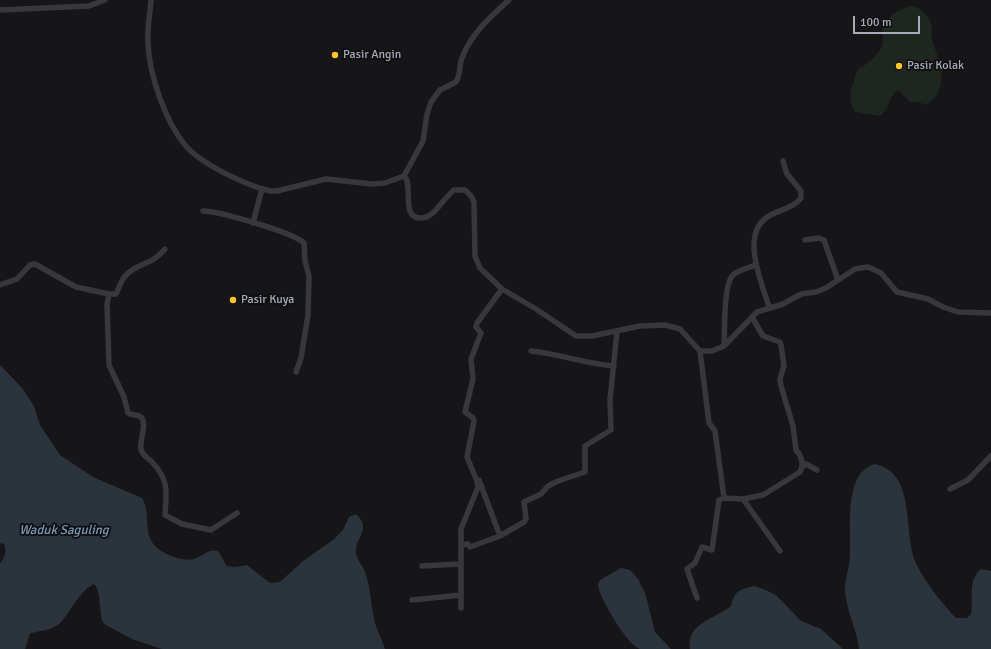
<!DOCTYPE html>
<style>
body{margin:0}
#map{position:relative;width:991px;height:649px;overflow:hidden;background:#161618;font-family:Signika,sans-serif}
canvas{display:block}
.scale{position:absolute;left:853px;top:16px;width:67px;height:18px;box-sizing:border-box;border:2px solid #a7abb9;border-top:0;padding-left:5px;font-size:12px;line-height:14px;white-space:nowrap;color:#a7abb9;-webkit-text-stroke:3px #111113;paint-order:stroke}
</style>
<div id="map">
<canvas width="991" height="649"></canvas>
<div class="scale">100 m</div>
</div>
<script>
const g = document.querySelector('canvas').getContext('2d');
g.lineJoin = 'round';
function paint(path, color) {
  g.fillStyle = color;
  g.fill(path, 'evenodd');
}
function strokePath(path, color, width, dash) {
  g.strokeStyle = color;
  g.lineWidth = width;
  g.lineCap = dash ? 'butt' : 'round';
  g.setLineDash(dash || []);
  g.stroke(path);
}
function label(font, color, halo, rows, align = 'center') {
  g.font = font + ' Signika,sans-serif';
  g.lineWidth = 4;
  g.setLineDash([]);
  g.textBaseline = 'middle';
  g.strokeStyle = halo;
  g.fillStyle = color;
  for (const [text, x, y, turn = 0] of rows) {
    g.save();
    g.translate(x, y);
    g.rotate((+turn || 0) * Math.PI / 180);
    g.textAlign = isNaN(turn) ? turn : align;
    if (halo) g.strokeText(text, 0, 0);
    g.fillText(text, 0, 0);
    g.restore();
  }
}
paint(new Path2D(`
 M912,6C923,9 931,17 932,30C932,33 931,36 932,39C939,62 952,89 926,105L918,102H910L898,90C888,97 890,109 880,116L855,112C846,98 853,83 858,69C867,65 878,55 882,46C884,40 882,35 882,30C884,17 901,8 912,6Z`), '#1d261f');
paint(new Path2D(`
 M0,365L23,389L34,406L40,425L60,455L93,477L142,498C151,512 143,531 154,545C162,554 182,562 194,559C201,557 209,548 217,551C221,553 224,563 227,566L235,567L247,565L270,583L280,582L303,561L333,540L343,530L349,517L356,514C372,529 356,537 356,550C355,559 364,566 366,575C371,590 371,607 375,623C378,632 382,640 385,649H162L132,639L104,624C98,613 102,591 94,584C80,590 71,611 61,622C52,632 32,631 30,634C28,638 27,645 25,649H0V563C5,558 7,551 4,544L0,543Z
 M875,464C916,473 903,529 915,561C922,578 943,605 956,618H967L971,614C974,598 967,581 981,569L991,571V649H859C857,629 846,611 845,590C845,579 849,568 850,557C852,530 842,473 875,464Z
 M621,568L630,570L638,579L645,593L655,632L671,649C662,649 648,649 640,649C627,645 599,597 598,585L600,580Z
 M754,586L766,590L777,596L801,621L821,629L843,649H690C686,623 715,619 731,606C735,590 739,590 754,586Z`), '#2b343d');
strokePath(new Path2D(`
 M151,0C150,14 147,28 148,43C149,74 165,121 185,145C201,164 245,185 270,191H277L326,179L372,184L385,183L404,176C414,184 400,219 421,218C427,218 431,215 435,211C441,204 447,196 454,190H465L471,196L474,202L475,256L480,268L502,289L536,309L576,336H592L640,326L665,325L680,329L700,351H712L724,346L757,312L783,304L801,294L816,292L826,288L855,269L861,268L868,267L881,273L897,292L928,299L943,307L958,312L991,313
 M0,10L89,6L105,0
 M404,176L423,141L427,114L431,102L440,90L456,82C461,74 459,65 462,58C470,35 491,16 509,0
 M203,211C218,211 295,233 304,243L305,261L309,276L308,315L301,358L296,372
 M253,223L262,189
 M805,240L819,238L824,240L838,280
 M0,285L17,279L30,265L35,264L76,287L109,294L107,304L109,365L124,397L128,413C132,416 139,414 142,418C147,427 139,440 141,449C143,457 148,457 153,463C170,482 166,493 165,515L182,524L211,530L237,513
 M109,294H116C119,288 121,280 126,275C139,262 151,266 165,249
 M769,307C762,283 739,233 769,216C779,210 794,208 801,198V191L787,174L783,161
 M724,346C725,332 723,285 733,275C738,270 749,268 755,265
 M531,351C560,354 586,364 614,366
 M802,467L806,464L817,470
 M479,480L500,536
 M950,489L968,480L991,456
 M724,498L743,499L780,551
 M743,499L763,495L800,472C804,465 802,456 796,450L793,426L781,386L780,379L784,366L781,345L780,342L763,336L752,317
 M461,545L468,544L470,547L500,536L524,522L526,519L524,502L541,494L548,486L558,481L585,472V446L611,430L610,400L617,331
 M422,566L460,564
 M697,598L687,569L695,563L702,547L712,550L719,500L724,498L715,431L709,423L700,351
 M412,600L461,595
 M461,608V529L478,487L477,481L467,457L474,421L473,418L465,412L473,379L471,359L481,333L476,327L477,323L502,289`), '#37373d', 5.5);
for (const [x, y, r, color] of [
 [335,55,4,"#ffc427"],
 [899,66,4,"#ffc427"],
 [233,300,4,"#ffc427"]
]) {
  const dot = new Path2D();
  dot.arc(x, y, r, 0, 2 * Math.PI);
  g.fillStyle = color;
  g.fill(dot);
  strokePath(dot, '#111113', 1.5);
}
label('12px', '#a7abb9', '#111113', [
 ["Pasir Angin",343,55],
 ["Pasir Kolak",907,66],
 ["Pasir Kuya",241,300]
], 'left');
label('italic 13px', '#7b97b7', '#111113', [
 ["Waduk Saguling",64,531]
]);
</script>
